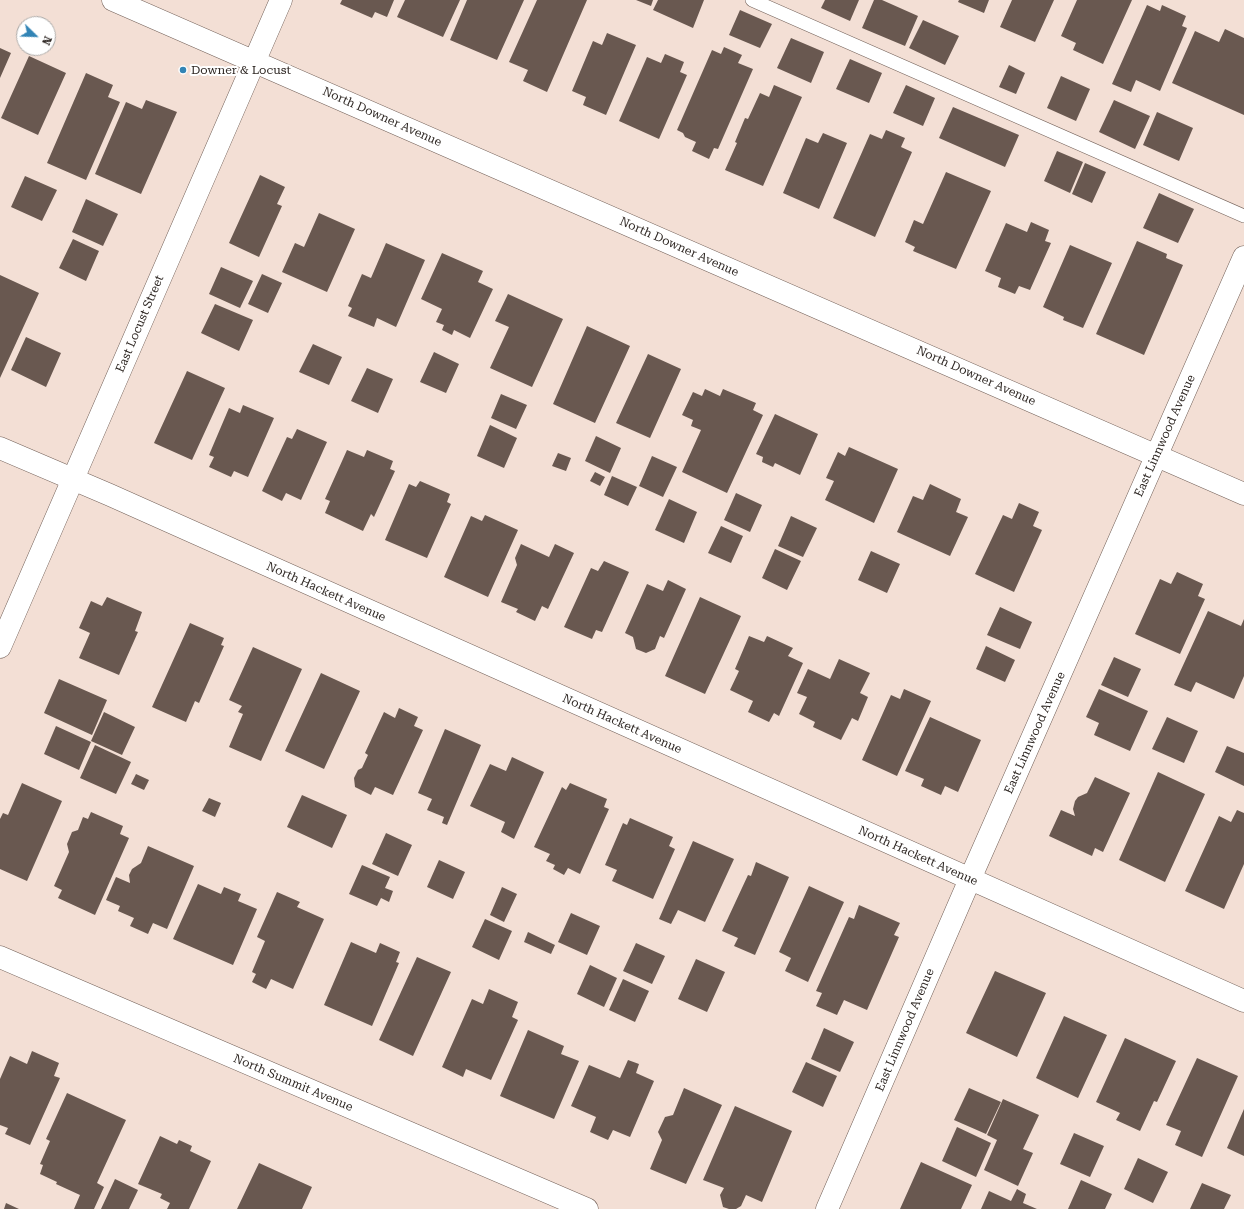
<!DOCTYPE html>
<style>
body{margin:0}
#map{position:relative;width:1244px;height:1209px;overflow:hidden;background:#f3dfd5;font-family:"Roboto Serif",serif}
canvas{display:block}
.north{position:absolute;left:16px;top:16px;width:40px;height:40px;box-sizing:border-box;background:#fff;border:1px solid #aba9a7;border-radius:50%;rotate:113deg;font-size:11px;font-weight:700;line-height:16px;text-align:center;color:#2e2723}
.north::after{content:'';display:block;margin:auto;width:14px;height:18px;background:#3284b5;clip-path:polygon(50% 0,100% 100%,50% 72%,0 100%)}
</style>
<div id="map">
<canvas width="1244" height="1209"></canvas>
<div class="north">N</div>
</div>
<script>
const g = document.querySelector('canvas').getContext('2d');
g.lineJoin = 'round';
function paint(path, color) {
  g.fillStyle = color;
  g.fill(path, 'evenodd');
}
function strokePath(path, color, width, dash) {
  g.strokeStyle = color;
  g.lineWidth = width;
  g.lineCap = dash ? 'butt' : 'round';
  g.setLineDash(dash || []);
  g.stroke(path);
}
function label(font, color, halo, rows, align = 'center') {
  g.font = font + ' "Roboto Serif",serif';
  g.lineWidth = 4;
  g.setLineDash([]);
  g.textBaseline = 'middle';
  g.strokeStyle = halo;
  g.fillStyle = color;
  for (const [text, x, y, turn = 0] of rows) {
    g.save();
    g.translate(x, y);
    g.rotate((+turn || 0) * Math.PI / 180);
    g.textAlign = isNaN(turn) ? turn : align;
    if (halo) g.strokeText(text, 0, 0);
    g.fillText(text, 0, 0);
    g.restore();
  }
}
paint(new Path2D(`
 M342,0H394L387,17L375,12L372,18L340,4Z
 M405,0H460L443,37L397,17Z
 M467,0H524L497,60L450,40Z
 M537,0H587L547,92L523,81L528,70L509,62Z
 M636,0H653L651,6Z
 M658,0H704L693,28L653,10Z
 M825,0H859L850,21L821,8Z
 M874,0H882L918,16L905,46L862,28Z
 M959,0H989L984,13L958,2Z
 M1012,0H1054L1035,42L1000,27Z
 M1077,0H1132L1103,64L1073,50L1076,43L1061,36Z
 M1147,5L1160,11L1162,5L1186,16L1182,26L1187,28L1160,91L1136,80L1131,92L1112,84Z
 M740,10L772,24L760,48L729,35Z
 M923,20L959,36L945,65L909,48Z
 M1225,29L1244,38V115L1172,83L1195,31L1219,42Z
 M607,33L636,45L606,115L583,105L586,97L572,91L593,41L602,45Z
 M791,38L824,52L811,83L777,68Z
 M724,47L742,55L738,63L753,69L718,149L714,148L709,159L692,151L696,142L685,137L683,133L677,130L712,50L721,54Z
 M0,48L11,53L0,78Z
 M665,54L684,62L680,72L687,75L659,139L619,121L647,57L661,63Z
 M29,56L66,73L38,135L1,118Z
 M850,59L882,73L869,103L836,89Z
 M1009,65L1025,73L1016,94L999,87Z
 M86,73L113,85L108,97L120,102L86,180L47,163Z
 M1061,76L1090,89L1076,121L1047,108Z
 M774,85L802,97L763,186L725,170L737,143L735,142L745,118L748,119L760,93L769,97Z
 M906,85L935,98L923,126L893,113Z
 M146,100L177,112L141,194L95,174L126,102L142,109Z
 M1114,100L1150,116L1135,149L1099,132Z
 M953,107L1019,135L1005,167L939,138Z
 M1157,112L1193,128L1179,161L1143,145Z
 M886,130L905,138L901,147L912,152L875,237L833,218L870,134L882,139Z
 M823,133L847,143L819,209L783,193L806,138L818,143Z
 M1057,151L1083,162L1070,193L1044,181Z
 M1085,163L1106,172L1092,203L1072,194Z
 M946,172L991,191L956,269L913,251L915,247L905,242L914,220L923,224Z
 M260,175L285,187L277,204L282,206L259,257L229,243Z
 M25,176L57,190L42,221L11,207Z
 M1159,193L1194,209L1178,243L1143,228Z
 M86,199L118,214L103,246L72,232Z
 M319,213L355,229L327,292L282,272L295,243L304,247Z
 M1031,222L1049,230L1045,241L1051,243L1030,290L1019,286L1015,294L998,287L1001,278L985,271L1006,223L1027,232Z
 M73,239L99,251L86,281L59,268Z
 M1137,241L1167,254L1166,258L1183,265L1144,355L1096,334Z
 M386,243L425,260L396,327L377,318L374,327L348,316L352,308L348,306L362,274L371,278Z
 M1070,245L1112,263L1083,328L1063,320L1064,317L1043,307Z
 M442,253L483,271L478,282L493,289L470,338L454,330L452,335L442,330L444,325L436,322L442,309L421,299Z
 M221,267L253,281L240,308L209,294Z
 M262,274L282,283L268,313L248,304Z
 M0,275L39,293L0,378Z
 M508,294L563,319L532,387L490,368L509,327L495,321Z
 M215,304L253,320L239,351L201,333Z
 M587,326L630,346L595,423L553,404Z
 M26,337L61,353L46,387L11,370Z
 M313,344L342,357L329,385L299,372Z
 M434,352L459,364L446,393L420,382Z
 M648,354L681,369L650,438L616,423Z
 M367,368L393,379L378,413L351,401Z
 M187,371L225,388L192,460L154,443Z
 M705,389L720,396L723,389L756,403L753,410L763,415L727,493L682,472L701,430L691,426L693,420L682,415L693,392L702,396Z
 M501,394L527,405L516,429L491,418Z
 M243,405L274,418L248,477L234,471L231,477L209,467L214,457L209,455L229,408L240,413Z
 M775,414L818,434L800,475L775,463L773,467L762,462L763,457L756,454Z
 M490,425L517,438L504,468L477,456Z
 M297,429L327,442L301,500L286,493L282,501L262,491L287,437L292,439Z
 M596,436L621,448L610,473L585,461Z
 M849,447L898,469L874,523L825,500L834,481L826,478L838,452L845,456Z
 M347,450L364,457L367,450L393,461L390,469L395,471L374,517L371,514L363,531L325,513L330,501L325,499Z
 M558,453L571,458L566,471L552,466Z
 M652,456L677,467L663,497L639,486Z
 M595,472L605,477L600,486L590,481Z
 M612,476L637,487L628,506L604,495Z
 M420,481L450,494L447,502L451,504L427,558L385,540L409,484L416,487Z
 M930,484L961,499L956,512L968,517L950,556L897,532L913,496L923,500Z
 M736,493L762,505L750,532L724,520Z
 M669,499L697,512L684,543L655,530Z
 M1019,503L1039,512L1033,526L1042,530L1014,592L975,574L1003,515L1012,519Z
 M485,515L518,530L488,597L444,577L471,516L482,521Z
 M791,516L817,528L803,557L778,546Z
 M721,526L743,536L731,563L708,553Z
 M521,544L549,557L555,544L574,553L548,609L542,606L535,621L516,612L518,609L501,602L517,565L515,558Z
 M775,549L801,561L787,590L762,578Z
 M871,551L900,564L887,593L858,580Z
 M604,561L629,572L602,632L596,630L592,639L564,627L591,568L598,571Z
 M1177,572L1203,584L1198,596L1205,599L1180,654L1135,634L1160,579L1171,584Z
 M668,580L686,589L664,638L660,636L655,649L646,653L636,649L633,637L625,633L647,584L663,591Z
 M107,597L142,612L135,631L138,632L119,675L79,658L90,633L79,628L91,601L102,606Z
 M700,597L741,616L705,694L665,676Z
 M1000,607L1032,622L1020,649L987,635Z
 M1208,611L1241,626L1244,619V676L1234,699L1196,682L1191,692L1174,685Z
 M190,623L224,638L221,645L224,646L199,703L195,701L186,722L152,707Z
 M749,636L764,642L767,636L793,648L788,656L803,663L779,716L774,713L769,722L748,712L753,701L730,690L739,671L735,669Z
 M986,646L1015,660L1005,682L976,669Z
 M253,647L302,669L261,761L229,747L243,714L238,712L242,706L229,700Z
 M1114,657L1141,669L1128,697L1101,685Z
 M839,659L870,673L860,693L868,697L858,721L852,718L841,740L813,727L815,722L799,714L807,697L797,693L808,669L830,679Z
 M321,673L360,691L324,769L285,751Z
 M59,679L107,700L92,735L44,713Z
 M904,689L931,701L897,776L862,760L891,695L900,699Z
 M1099,689L1148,711L1130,751L1094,735L1099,723L1086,717Z
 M399,708L418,717L414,726L423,730L393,795L375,787L371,795L355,787L354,778L358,770L362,768L368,755L365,753L384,712L395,718Z
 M104,712L135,727L122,755L91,741Z
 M930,717L981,740L958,792L945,786L941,795L921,786L924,779L905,771Z
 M1167,717L1198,731L1184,763L1152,749Z
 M56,726L91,742L79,770L44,754Z
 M445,729L481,745L447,825L442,823L444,817L427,810L432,799L418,793Z
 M95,745L131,762L116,794L80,778Z
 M1227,746L1244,753V786L1215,772Z
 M512,757L544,772L514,839L501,832L505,822L470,806L490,764L506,771Z
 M1158,772L1205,794L1165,882L1119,860Z
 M136,774L149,780L144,790L131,784Z
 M1095,777L1130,793L1103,852L1095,848L1092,856L1049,836L1061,810L1075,816L1073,809L1075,801L1078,797L1087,793Z
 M22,783L62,801L27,881L0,869V819L3,813L8,815Z
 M570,783L607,799L604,807L609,809L580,874L568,868L564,875L553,869L555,865L546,861L550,854L534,847L562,787L566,790Z
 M302,795L347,815L332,848L287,827Z
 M209,798L221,803L215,817L202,811Z
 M1237,810L1244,813V864L1224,909L1185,891L1219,816L1231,822Z
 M91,812L123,826L120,834L129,838L95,915L58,898L62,890L54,886L69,852L67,844L72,832L78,830L83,817L88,819Z
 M630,818L673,837L669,846L675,849L653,899L612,881L617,870L605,865L623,823L627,825Z
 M386,833L412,845L398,876L372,864Z
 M693,841L734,859L705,922L678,910L671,924L659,919Z
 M148,846L194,866L167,929L153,923L148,934L130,926L134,918L118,911L120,906L106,900L116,877L130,883L129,875L132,869L141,863Z
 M439,860L465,872L453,899L427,887Z
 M756,862L789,877L755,955L734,946L738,938L722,931L748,875L751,876Z
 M362,865L390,877L385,888L393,891L389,902L381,898L377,906L349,894Z
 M198,884L221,894L224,887L241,894L238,901L257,909L233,965L173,939Z
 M809,886L844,902L808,982L785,971L791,958L779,952Z
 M502,887L517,894L504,922L490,915Z
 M277,892L300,902L297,907L324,919L293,989L271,979L266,989L252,982L256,974L252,972L265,941L257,937Z
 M859,905L900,923L894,935L899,937L867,1010L844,1000L837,1015L816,1006L822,993L816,991L849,917L854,919Z
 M571,913L600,926L587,955L558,942Z
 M485,919L512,931L499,960L472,947Z
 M528,932L555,945L551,954L524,942Z
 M351,942L376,953L380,943L400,952L396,962L399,963L372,1026L324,1005Z
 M636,943L665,956L652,984L623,971Z
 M417,957L451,972L413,1056L379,1040Z
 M696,959L725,972L707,1012L678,999Z
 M590,965L617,978L604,1007L577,994Z
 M995,971L1046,993L1017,1057L966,1033Z
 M623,979L649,991L635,1022L609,1010Z
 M489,989L518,1002L512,1017L518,1020L491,1080L466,1069L463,1077L442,1067L472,999L483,1004Z
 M1064,1016L1107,1035L1078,1098L1036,1078Z
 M824,1028L854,1042L840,1072L811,1059Z
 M528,1030L564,1046L561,1054L579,1061L554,1119L500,1096Z
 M1125,1038L1176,1061L1157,1102L1154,1101L1140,1131L1116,1120L1120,1113L1096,1102Z
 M32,1051L59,1063L54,1076L60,1078L30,1145L5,1134L8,1128L0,1125V1079L10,1056L27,1064Z
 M1197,1058L1238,1076L1202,1157L1175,1145L1181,1131L1166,1125Z
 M628,1060L639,1064L636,1073L654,1081L630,1137L613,1130L608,1140L590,1132L596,1117L571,1106L589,1065L620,1078Z
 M806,1062L837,1076L823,1107L792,1092Z
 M684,1088L722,1105L686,1184L650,1169L662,1140L658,1132L665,1117L673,1115Z
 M969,1088L1001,1102L986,1134L954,1120Z
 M67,1093L126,1120L97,1183L104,1187L94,1209H74L80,1195L56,1184L57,1182L40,1174L43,1165L40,1164L50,1141L46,1139Z
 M1003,1099L1039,1115L1023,1149L1033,1153L1018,1186L984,1170L997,1140L987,1135Z
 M735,1106L792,1131L762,1202L746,1195L741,1206L736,1209H729L723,1207L720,1195L724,1188L703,1180Z
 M1244,1109V1156L1227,1148Z
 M957,1127L991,1143L976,1177L942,1161Z
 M1074,1133L1104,1146L1090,1177L1060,1164Z
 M160,1136L177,1144L179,1140L192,1146L190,1151L211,1161L189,1209H167L170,1203L160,1198L162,1194L138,1184Z
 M1138,1158L1168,1172L1153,1203L1124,1189Z
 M921,1162L972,1185L961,1209H900Z
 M259,1163L312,1187L302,1209H237Z
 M115,1179L138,1190L129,1209H101Z
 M1081,1180L1112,1194L1105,1209H1068Z
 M1202,1183L1231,1195L1224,1209H1190Z
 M1017,1189L1026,1194L1023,1203L1037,1209H981L989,1191L1011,1201Z
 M6,1203L19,1209H4Z`), '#695850');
const lane = new Path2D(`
 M752,0L1244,216`);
const street = new Path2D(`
 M0,448L110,495L1244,1001
 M0,957L587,1209
 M827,1209L970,879L1244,257`);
const secondary = new Path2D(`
 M113,0L1244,494
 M0,647L281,0`);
strokePath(lane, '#736159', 14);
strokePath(street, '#736159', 23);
strokePath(secondary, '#736159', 23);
strokePath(lane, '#fff', 13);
strokePath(street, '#fff', 22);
strokePath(secondary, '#fff', 22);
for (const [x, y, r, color] of [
 [183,70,4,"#3284b5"]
]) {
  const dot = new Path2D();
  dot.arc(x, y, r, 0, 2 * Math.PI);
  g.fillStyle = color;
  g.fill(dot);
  strokePath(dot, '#fff', 1.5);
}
label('12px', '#2e2723', '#fff', [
 ["Downer & Locust",191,70]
], 'left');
label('12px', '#2e2723', '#fff', [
 ["North Downer Avenue",382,117,24],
 ["North Downer Avenue",679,247,24],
 ["East Locust Street",140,324,-67],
 ["North Downer Avenue",976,376,24],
 ["East Linnwood Avenue",1165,436,-66],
 ["North Hackett Avenue",326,592,24],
 ["North Hackett Avenue",622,724,24],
 ["East Linnwood Avenue",1035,733,-66],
 ["North Hackett Avenue",918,856,24],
 ["East Linnwood Avenue",905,1030,-67],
 ["North Summit Avenue",293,1083,23]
]);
</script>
